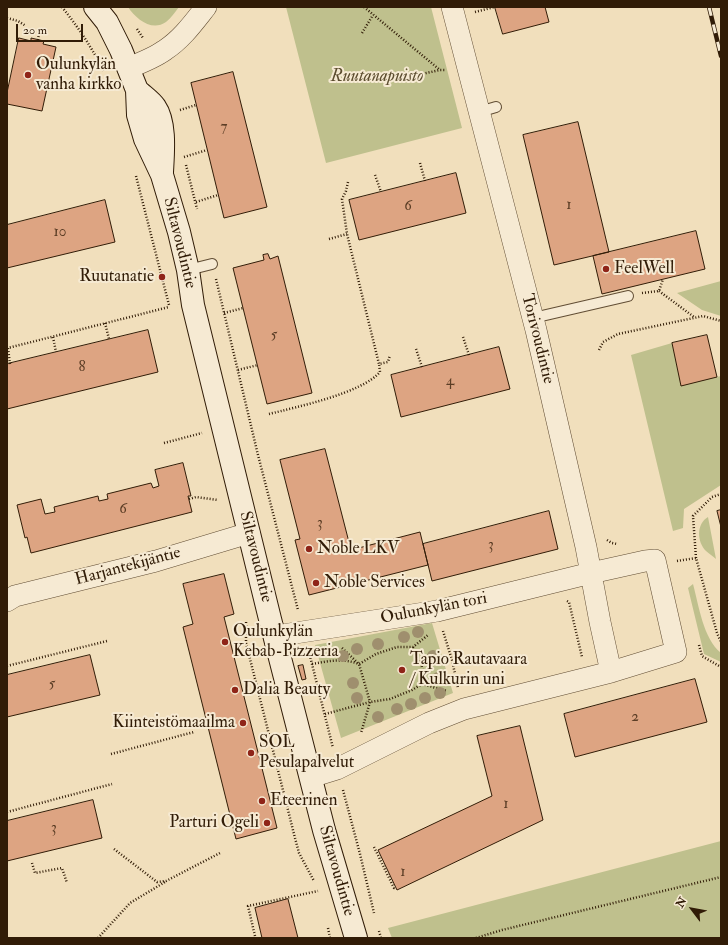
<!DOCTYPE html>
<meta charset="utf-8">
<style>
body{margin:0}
#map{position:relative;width:728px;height:945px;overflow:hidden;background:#f1dfbc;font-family:"IM FELL Double Pica",serif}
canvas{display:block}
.frame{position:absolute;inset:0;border:8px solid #311c07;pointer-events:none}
.north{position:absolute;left:672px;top:889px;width:40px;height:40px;-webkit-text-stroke:3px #f6ead3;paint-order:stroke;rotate:302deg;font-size:11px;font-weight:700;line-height:16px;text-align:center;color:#311c07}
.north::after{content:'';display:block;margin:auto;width:14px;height:18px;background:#311c07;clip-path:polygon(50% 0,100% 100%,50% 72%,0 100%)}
.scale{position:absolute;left:16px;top:24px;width:67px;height:18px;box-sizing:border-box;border:2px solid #311c07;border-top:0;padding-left:5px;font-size:12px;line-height:14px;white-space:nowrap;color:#311c07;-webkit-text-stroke:3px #f6ead3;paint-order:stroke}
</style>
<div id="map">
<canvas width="728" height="945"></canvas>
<div class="frame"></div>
<div class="north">N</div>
<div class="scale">20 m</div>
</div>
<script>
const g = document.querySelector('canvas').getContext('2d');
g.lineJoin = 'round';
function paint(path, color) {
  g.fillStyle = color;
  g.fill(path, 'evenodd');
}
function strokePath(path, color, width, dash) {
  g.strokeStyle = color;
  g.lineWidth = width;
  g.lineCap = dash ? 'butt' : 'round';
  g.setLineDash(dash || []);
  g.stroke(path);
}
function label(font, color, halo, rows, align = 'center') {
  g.font = font + ' "IM FELL Double Pica",serif';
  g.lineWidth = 4;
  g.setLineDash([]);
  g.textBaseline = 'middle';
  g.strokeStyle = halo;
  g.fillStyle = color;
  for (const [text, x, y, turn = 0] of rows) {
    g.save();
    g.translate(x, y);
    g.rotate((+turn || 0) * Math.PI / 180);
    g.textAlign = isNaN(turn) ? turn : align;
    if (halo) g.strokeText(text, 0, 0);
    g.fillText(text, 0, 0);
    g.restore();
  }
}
paint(new Path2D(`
 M128,7H179C175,12 171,18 166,22C152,32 136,19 128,7Z
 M286,7H431L462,128L326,163Z
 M721,281V316L702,310L677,293Z
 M672,343L681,385L721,376V485L684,509L683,528L673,531L631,355Z
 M708,517L716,559C713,556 709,554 706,551C697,542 696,524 708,517Z
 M693,584C699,606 703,638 721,653V662L704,654L688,588Z
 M432,623L453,693L341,738L315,645Z
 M721,841V938H392L388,928Z`), '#bfc08d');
const building = new Path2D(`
 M495,7H545L549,22L503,34Z
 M19,38L31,41V38L44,41L43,44L56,47L42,111L7,104V93Z
 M233,72L267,207L224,218L191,83Z
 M578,122L609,252L554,265L523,135Z
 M456,173L466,213L359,240L349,200Z
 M105,200L115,242L7,268V225Z
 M696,231L705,269L602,294L593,256Z
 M268,254L270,259L278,256L312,393L267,404L233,268L264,260L263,255Z
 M148,330L158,372L7,409V364Z
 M707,335L717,377L681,386L672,343Z
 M499,347L510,389L401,417L391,375Z
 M325,449L351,550L420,532L428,565L309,595L295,540L300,539L280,460Z
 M183,463L191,496H188L192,512L31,553L27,537L25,538L17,505L41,499L45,514L55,512L54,507L98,496L99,501L108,499L107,494L151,483L153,488L159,486L155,470Z
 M721,510V527L717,511Z
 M549,511L558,549L432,581L423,544Z
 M224,574L234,614L224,617L277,828L236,839L183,627L193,624L183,584Z
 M90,655L100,695L7,717V675Z
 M303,665L306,679L302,680L298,666Z
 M695,679L707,722L575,757L564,714Z
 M520,726L543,820L397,890L378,850L492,796L477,736Z
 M93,800L102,838L7,861V821Z
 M288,899L298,938H262L255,908Z`);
paint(building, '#dda482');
strokePath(building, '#311c07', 1);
const lane = new Path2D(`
 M479,112L496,107
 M188,270L212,264
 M533,318L628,296`);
const street = new Path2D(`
 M452,7L536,330L586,547L600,622L611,672
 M128,68C141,63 154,58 165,50C182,39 194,22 206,7
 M7,601L15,596L156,561L249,533
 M276,636L437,611L591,573L645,561L655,560L676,652L611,672L464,709L429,723L337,769L311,777`);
const secondary = new Path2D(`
 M95,7L107,22L121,50L137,90L138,115L145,139L162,175L179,232L188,270L193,305L270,619L324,830L356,938
 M137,90C142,95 151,101 155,107C166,123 163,153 162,172`);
strokePath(lane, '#614d34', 12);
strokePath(street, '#614d34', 22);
strokePath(secondary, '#311c07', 24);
strokePath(new Path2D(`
 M62,7C78,27 93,49 104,72
 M364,7L440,70H446
 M475,12L495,7
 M7,18L18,21L26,26
 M137,29L143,38
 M362,33L373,15
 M38,40L39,32
 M408,77L440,70
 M180,110L196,105
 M184,157L207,150
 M420,163L425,181
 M186,165L197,209
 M375,175L381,192
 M136,176L169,305
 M348,182L346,191L342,199L347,234L379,364L388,362L390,355
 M196,202L218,195
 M329,239L347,234
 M216,279L258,455L298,610
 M659,291L694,317
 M642,293L659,291L663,279
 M224,313L243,308
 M105,323L109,339
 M53,337L56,352
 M463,337L469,355
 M416,349L422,367
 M599,350L603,342L618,334L703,316L721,321
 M10,364L8,348L169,307
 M238,370L258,365
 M269,414C297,407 362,393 380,372L379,364
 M164,443L202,433
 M189,499L196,497L218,500
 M607,540L612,543L617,544
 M696,558L693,516L712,497L721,494
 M677,561L696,558L717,633L721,642
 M567,601L569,602L582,657
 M246,622V643L295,838L299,853L314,881
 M443,631L452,660L458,688
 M699,645L702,656L721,667
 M413,647C420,660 425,669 422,684
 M342,648L359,664L370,702L361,733
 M309,652L333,748
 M312,664C328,661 343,658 359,664L376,654L397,647H413L428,635
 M7,666L107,641
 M325,714L370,702L390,699L412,690L422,684L447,691
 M111,754L194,732
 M343,790L360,854L374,913
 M7,812L112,784
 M374,847L394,888L396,887
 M114,849L157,882L166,881L220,853
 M32,863L35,873L62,868L67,883
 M328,928L330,938
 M379,931L381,938
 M255,936L248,906L318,891
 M98,938L130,903L165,882
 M476,938L502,930L721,877`), '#311c07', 2.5, [1, 2]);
strokePath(lane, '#f6ead3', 10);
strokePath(street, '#f6ead3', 21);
strokePath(secondary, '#f6ead3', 22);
const rail = new Path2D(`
 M709,7L721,56`);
strokePath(rail, '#311c07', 4.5);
strokePath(rail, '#f6ead3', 3, [9]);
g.fillStyle = '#9f8f6e';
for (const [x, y] of [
 [418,632],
 [404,637],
 [378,644],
 [357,649],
 [343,656],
 [433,656],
 [438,678],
 [353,683],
 [440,693],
 [357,698],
 [425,698],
 [411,704],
 [397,709],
 [378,717]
]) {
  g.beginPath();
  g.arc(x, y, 6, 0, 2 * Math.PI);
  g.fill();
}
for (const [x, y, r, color] of [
 [28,75,4,"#8f2418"],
 [606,269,4,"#8f2418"],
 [162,277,4,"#8f2418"],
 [309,549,4,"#8f2418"],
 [316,583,4,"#8f2418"],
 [225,642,4,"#8f2418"],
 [402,670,4,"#8f2418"],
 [235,690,4,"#8f2418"],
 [243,723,4,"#8f2418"],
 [251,753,4,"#8f2418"],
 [262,801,4,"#8f2418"],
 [267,823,4,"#8f2418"]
]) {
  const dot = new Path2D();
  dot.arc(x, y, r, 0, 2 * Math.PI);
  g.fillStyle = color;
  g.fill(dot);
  strokePath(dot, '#f6ead3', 1.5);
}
label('15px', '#5c3e26', null, [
 ["7",224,128],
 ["1",569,206],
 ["6",408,207],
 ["10",60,233],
 ["5",274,336],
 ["8",82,368],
 ["4",450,382],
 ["6",123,510],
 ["3",320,524],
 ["3",491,546],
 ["5",52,685],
 ["2",635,718],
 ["1",506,805],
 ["3",54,829],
 ["1",403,873]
]);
label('17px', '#311c07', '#f6ead3', [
 ["Oulunkylän",36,65],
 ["vanha kirkko",36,85],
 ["FeelWell",614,269],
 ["Ruutanatie",154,277,"right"],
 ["Noble LKV",317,549],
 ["Noble Services",324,583],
 ["Oulunkylän",233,632],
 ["Kebab-Pizzeria",233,652],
 ["Tapio Rautavaara",410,660],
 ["/ Kulkurin uni",410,680],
 ["Dalia Beauty",243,690],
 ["Kiinteistömaailma",235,723,"right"],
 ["SOL",259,743],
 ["Pesulapalvelut",259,763],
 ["Eteerinen",270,801],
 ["Parturi Ogeli",259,823,"right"]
], 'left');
label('italic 17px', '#5c4d2f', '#f6ead3', [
 ["Ruutanapuisto",377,77]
]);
label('17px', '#311c07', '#f6ead3', [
 ["Siltavoudintie",179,243,76],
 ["Torivoudintie",537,339,76],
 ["Siltavoudintie",255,557,76],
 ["Harjantekijäntie",128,567,-15],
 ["Oulunkylän tori",434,609,-11],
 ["Siltavoudintie",336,871,74]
]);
</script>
